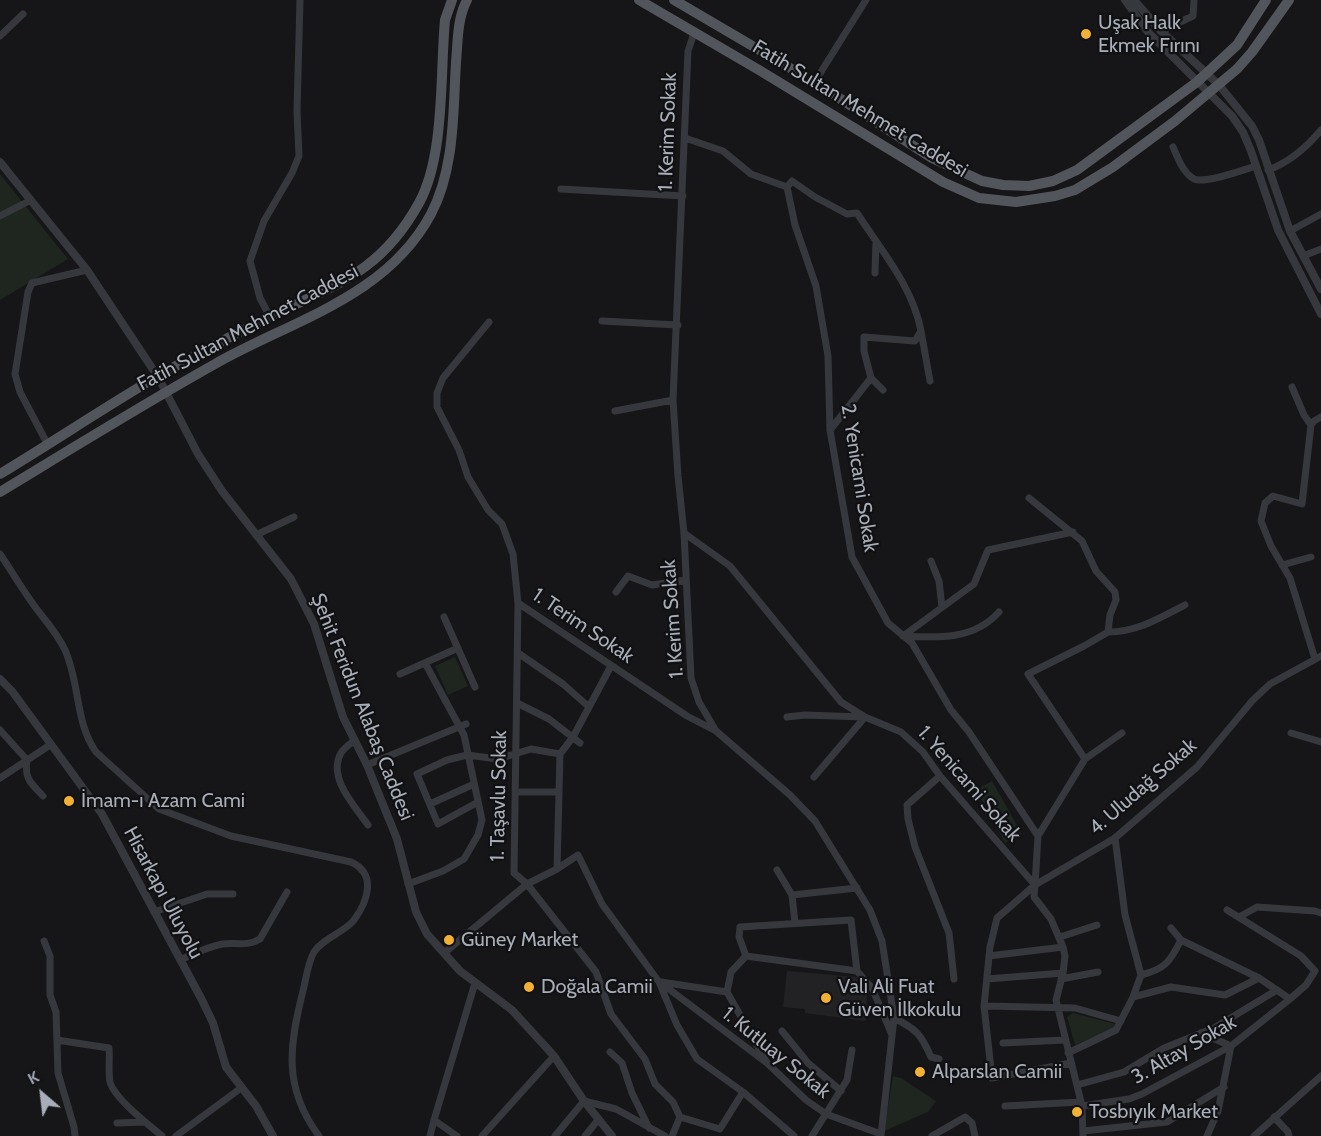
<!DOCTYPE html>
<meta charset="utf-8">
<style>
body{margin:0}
#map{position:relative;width:1321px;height:1136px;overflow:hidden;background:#161618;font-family:Cabin,sans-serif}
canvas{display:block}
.north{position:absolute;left:12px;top:1064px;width:60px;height:60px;-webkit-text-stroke:4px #111113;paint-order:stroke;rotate:332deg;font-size:16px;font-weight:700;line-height:24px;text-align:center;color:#a8adb8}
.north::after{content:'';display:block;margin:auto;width:21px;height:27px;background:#a8adb8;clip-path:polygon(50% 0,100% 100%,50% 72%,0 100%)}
</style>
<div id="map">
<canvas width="1321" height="1136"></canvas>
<div class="north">K</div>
</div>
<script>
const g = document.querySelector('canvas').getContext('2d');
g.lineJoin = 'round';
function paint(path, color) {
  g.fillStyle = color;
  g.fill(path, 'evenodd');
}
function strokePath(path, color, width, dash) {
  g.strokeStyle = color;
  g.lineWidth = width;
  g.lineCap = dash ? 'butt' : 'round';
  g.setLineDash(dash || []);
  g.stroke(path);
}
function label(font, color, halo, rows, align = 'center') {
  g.font = font + ' Cabin,sans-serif';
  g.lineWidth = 4.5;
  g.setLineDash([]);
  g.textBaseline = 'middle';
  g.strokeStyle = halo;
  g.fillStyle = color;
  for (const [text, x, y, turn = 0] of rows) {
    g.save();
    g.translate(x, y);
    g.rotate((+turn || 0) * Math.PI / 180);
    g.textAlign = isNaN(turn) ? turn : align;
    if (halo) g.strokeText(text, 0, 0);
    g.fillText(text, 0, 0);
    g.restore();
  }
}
paint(new Path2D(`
 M787,971L856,977L867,989L866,1021L805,1013V1009L783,1007Z`), '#222225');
paint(new Path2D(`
 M0,174L68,259L0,300Z
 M455,657L468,686L448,695L435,666Z
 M992,781L1022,834L1005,843L976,790Z
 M1073,1013L1115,1024L1114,1028L1075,1045L1067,1017Z
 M893,1076L901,1078L936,1101L928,1112L884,1131Z`), '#1e261f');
strokePath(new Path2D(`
 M1161,31L1193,16L1194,0
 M694,33L688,51L673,400L678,476L684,533L691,678L699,702L716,731L790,795L815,821L870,910L882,941L894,1018L881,1136
 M0,36L23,14
 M814,83L866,0
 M685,138L723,151L751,174L787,187L795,225L816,286L828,356L830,430L852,557L888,623L912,643L951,710L969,732L1038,836
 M1173,147C1178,158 1183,173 1194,179C1205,184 1243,170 1256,166
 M1268,170C1290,162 1306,148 1321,130
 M787,187L792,181L815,197L847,214L857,213C881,250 913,287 921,331L915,341L864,337V351L871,378L830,430
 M561,189L683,196
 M0,216L31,200
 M1290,231L1321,214
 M1303,256L1321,249
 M875,273L876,241
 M270,317L260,298L250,261L264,221L292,173L299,156L297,111L300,0
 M602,321L678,325
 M489,322L443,378L437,393V407L459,450L468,477L488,510L502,524L513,554L518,603L687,716L716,731
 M921,331L930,381
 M871,378L883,390
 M1292,387L1304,415L1311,425
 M615,411L673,400
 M48,445L20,392L15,374L28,292L32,283L87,270
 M1029,498L1082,541L1096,571L1115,592L1116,600L1110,615L1108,632C1137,632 1160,618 1185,605
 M684,533L730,566L841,702L865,717L901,732L923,752L940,776L1035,885L1034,897L1051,919L1063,947L1065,956L1063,973L1056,1000L1082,1106L1083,1136
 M256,535L294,517
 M0,554C13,573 25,594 39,612C49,625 58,635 65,650C80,683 75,723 96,752L159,809L231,836L351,862C377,874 368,901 354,920C345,932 322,939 314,952C308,962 306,979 303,991C289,1046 283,1088 319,1136
 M931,561L939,581L942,607
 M1282,565L1311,557
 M616,592L628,576L652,585L686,580
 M518,603L514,873L527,884L596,972L611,1014L645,1059L655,1084L673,1102L680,1117
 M444,617L475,687
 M903,636L974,584L988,550L1073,532
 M903,636C938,638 974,640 999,612
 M518,653L563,684L589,707
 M1315,659L1290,578L1271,546L1261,521L1265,503L1273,496L1302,504L1311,425L1314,421L1321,417
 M400,674L458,648
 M517,703L549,719L580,743
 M787,717L805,715L863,717
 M0,730L27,760C24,779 31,783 43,796
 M1291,733L1321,742
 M355,740C350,744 344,748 341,753C327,778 355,806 368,825
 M1085,759L1028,674L1084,646L1108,632
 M367,765L466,724
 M940,776L907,805L908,819L915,847L949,933L954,979
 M814,777L865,717
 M0,778L50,745
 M516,792H558
 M478,802L438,824L417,774L447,760L467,755L498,759L531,749L560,754
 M430,804L474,784
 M557,869L560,754L573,737L611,666
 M777,870L792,895L795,923
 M408,884L443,871L464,859L478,835L482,820L464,735L425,663
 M1035,885L1038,836L1085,759L1122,733
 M792,895L857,888
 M1227,910L1301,956L1315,971
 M154,912L207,894H233
 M1239,917L1257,907L1315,911L1321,913
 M1171,928L1181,940L1259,978L1290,999
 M1060,937L1097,925
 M44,941L50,956V995L56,1012L58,1073L74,1127L75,1136
 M444,953L527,884L557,869L578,855L602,904L659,982L677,1025L697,1059L743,1092L794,1136
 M746,956L739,937L740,927L851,920L857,971L872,988L892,1035
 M746,956L731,972L727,992L766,1061
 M746,956L857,971
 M989,956L1063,947
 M180,960C194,954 207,947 222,944C235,942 247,947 260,939L287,892
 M1141,975C1165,969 1170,962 1181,940
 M987,979L1063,973
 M1061,979L1098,972
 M661,982L727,992
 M661,983L767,1063L806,1100L826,1114L881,1134
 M1133,997L1171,987L1225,995L1259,978
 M984,1006L1075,1008L1121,1021
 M894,1018C916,1029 921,1034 931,1057L939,1059
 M782,1031L808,1063L841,1091
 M1201,1033L1231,1046L1218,1111L1207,1136
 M57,1040L109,1048C110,1059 108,1071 110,1082C114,1098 149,1125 162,1136
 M1003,1043L1064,1040
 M610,1052L622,1063L632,1093L649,1128
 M1068,1053L1116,1030L1133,997L1141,975L1125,915L1115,838
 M1071,1063L992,1078L984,1006L990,947L997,918L1035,885L1115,838L1197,767L1252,701L1270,684L1321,656
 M1077,1085L1124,1072L1164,1048L1214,1028L1277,990
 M1005,1106L1081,1102
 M1082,1106L1129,1099L1142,1094L1231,1046L1290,999L1306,985L1315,971
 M680,1117L720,1129L743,1092
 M1274,1117L1288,1132L1289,1136
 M117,1123L145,1122
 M1083,1131L1167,1122L1224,1087
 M176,1136L241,1088
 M430,1136L434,1120
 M457,1136L434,1120L475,983
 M482,1136L554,1056
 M555,1136L584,1101L616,1109L665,1136
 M585,1136L598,1120
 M672,1136L680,1117
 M812,1136L847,1080L852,1050
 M932,1136L965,1117L972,1123L975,1136
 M1254,1136L1321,1076`), '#37383d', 7);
strokePath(new Path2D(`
 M1125,0L1148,32L1232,116L1243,132L1251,151L1278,230L1321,314
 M1134,0L1161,31L1219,85L1252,126L1259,140L1290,231L1321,289
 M0,162L87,270L158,377L198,454L222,491L291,579L314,624L343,717L367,765L397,839L416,912L427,934L460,971L512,1010L554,1056L584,1101L612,1136
 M0,679L12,691L102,814L202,1000L213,1023L226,1067L256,1106L273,1136`), '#37383d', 8);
strokePath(new Path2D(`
 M639,0L759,70L943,182L979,198L1016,202L1055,196L1075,190L1113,167L1175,121L1237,69L1252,52L1289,0
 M674,0L819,85L932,158L982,181L1003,185L1029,186L1053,181L1077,170L1197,82L1237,45L1266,0
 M0,474C53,442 105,407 158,376C195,355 233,335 271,316C337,284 381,272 419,203C445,156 440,74 445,20L452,0
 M0,492C71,449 142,405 215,364C292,320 386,298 431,214C455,168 453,112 456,62C458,41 457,19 467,0`), '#53555c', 10);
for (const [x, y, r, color] of [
 [1086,34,6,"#f2b134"],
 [69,801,6,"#f2b134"],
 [449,940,6,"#f2b134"],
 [529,987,6,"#f2b134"],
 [826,998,6,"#f2b134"],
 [920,1072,6,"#f2b134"],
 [1077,1112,6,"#f2b134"]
]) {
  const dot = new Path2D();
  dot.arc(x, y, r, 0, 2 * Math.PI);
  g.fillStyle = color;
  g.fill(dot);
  strokePath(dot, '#111113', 2);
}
label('20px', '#a8adb8', '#111113', [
 ["Uşak Halk",1098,23],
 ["Ekmek Fırını",1098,46],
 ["İmam-ı Azam Cami",81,801],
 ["Güney Market",461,940],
 ["Doğala Camii",541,987],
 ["Vali Ali Fuat",838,987],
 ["Güven İlkokulu",838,1010],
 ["Alparslan Camii",932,1072],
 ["Tosbıyık Market",1089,1112]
], 'left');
label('20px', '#a8adb8', '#111113', [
 ["Fatih Sultan Mehmet Caddesi",860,109,31],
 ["1. Kerim Sokak",668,132,-88],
 ["Fatih Sultan Mehmet Caddesi",248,328,-28],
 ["2. Yenicami Sokak",859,478,81],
 ["1. Kerim Sokak",673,619,-94],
 ["1. Terim Sokak",583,626,34],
 ["Şehit Feridun Alabaş Caddesi",362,707,68],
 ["1. Yenicami Sokak",969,784,49],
 ["4. Uludağ Sokak",1143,787,-41],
 ["1. Taşavlu Sokak",499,796,-89],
 ["Hisarkapı Uluyolu",163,893,62],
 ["3. Altay Sokak",1184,1050,-30],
 ["1. Kutluay Sokak",776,1053,39]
]);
</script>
